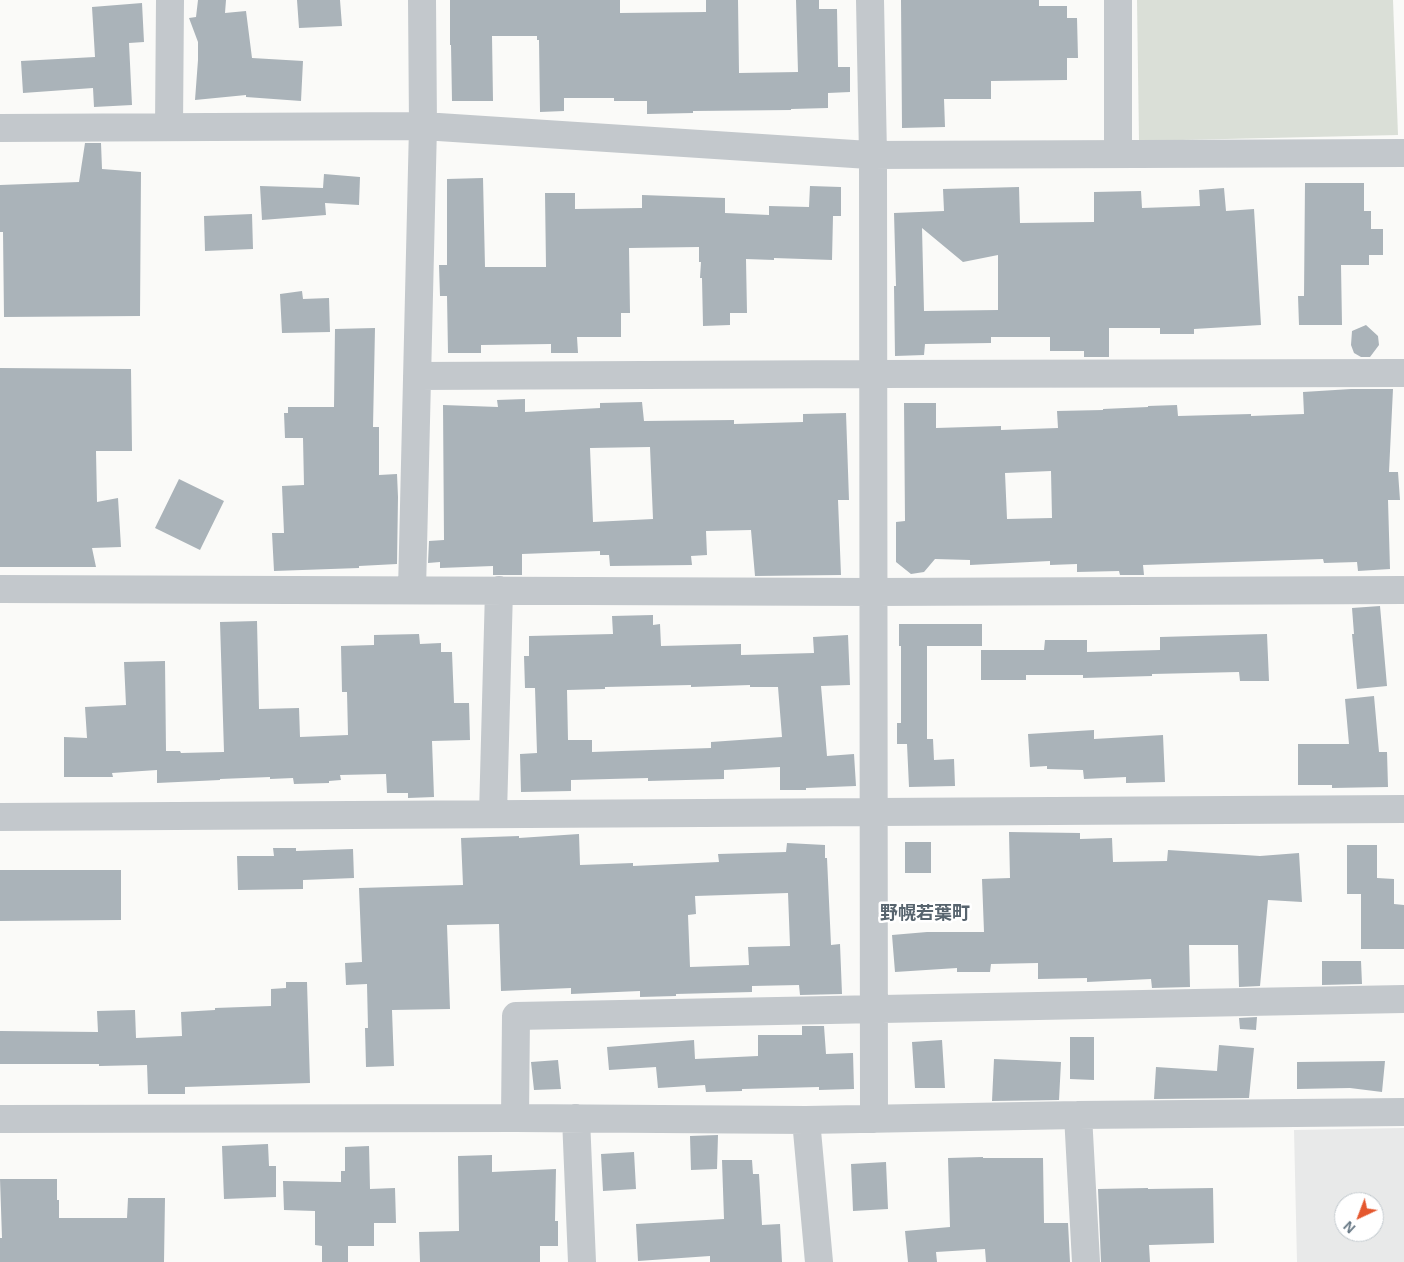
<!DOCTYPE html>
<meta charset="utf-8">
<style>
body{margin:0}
#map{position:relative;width:1404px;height:1262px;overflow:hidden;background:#fafaf8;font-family:Arial,sans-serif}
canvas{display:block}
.north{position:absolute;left:1334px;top:1192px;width:50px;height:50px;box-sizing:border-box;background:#fff;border:1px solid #c1c8cd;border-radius:50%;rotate:223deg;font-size:14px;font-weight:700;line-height:20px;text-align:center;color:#657683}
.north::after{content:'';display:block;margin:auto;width:18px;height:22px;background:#e4572e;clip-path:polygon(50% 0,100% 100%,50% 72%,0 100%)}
</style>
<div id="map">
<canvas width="1404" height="1262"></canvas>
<div class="north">N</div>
</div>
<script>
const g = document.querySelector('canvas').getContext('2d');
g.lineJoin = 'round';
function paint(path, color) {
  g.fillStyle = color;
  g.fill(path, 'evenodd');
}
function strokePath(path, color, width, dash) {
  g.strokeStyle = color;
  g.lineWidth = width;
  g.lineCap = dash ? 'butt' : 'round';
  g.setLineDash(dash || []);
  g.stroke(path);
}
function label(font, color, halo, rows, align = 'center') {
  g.font = font + ' Arial,"Noto Sans JP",sans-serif';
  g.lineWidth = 5;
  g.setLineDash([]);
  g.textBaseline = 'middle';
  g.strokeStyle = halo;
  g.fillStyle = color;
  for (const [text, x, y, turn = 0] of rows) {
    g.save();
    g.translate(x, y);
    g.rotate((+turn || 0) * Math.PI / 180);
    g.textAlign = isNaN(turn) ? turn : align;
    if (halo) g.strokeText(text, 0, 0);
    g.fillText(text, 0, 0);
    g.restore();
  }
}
paint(new Path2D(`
 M1404,1128V1262H1297L1294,1130ZM1344,1202H1374V1232H1344Z`), '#e8e9e9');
paint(new Path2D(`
 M1137,0H1393L1398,135L1139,141Z`), '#dadfd7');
paint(new Path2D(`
 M198,0H226L225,13L246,11L252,58L303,61L301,101L246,97V95L195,100L198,60V42L189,18L196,17Z
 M297,0H340L342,26L299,28Z
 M450,0H620V13L706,12V0H738L739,73L798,72L796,0H819V9H837L838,67H850V92L828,93V108L791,109V110L693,111V113L647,114V101H614V98H564V111L540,112L539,40H537V36H492L493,101H452L451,45H450Z
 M901,0H1039V6H1067V18H1077L1078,58H1067V80L991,81V99H944L945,127L902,128Z
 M142,3L144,42L129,43L132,105L94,107L93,88L23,93L21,61L95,57L92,7Z
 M85,143H101L102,169L141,172L140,316L4,317L3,232H0V185L79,182Z
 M324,174L360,177L359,205L325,203L326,215L262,220L260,186L323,188Z
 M483,178L485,267H546L545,193H575V209L642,208V195L725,198V213L769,215V206L809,207L810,186L841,187V216H833L832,260L774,258V260L746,259L747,313H730V325L703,326L702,278H700L701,262H699V247L629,248L630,313H621V337H577L578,353H551V344L481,345V353H448L447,296H440L439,265H447V179Z
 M1305,183H1364V211H1371V229H1383V255H1369V265H1341L1342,325H1299L1298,296H1304Z
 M1019,187L1020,223L1094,222V192L1141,191L1142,208L1200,206L1199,190L1224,188L1226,211L1254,209L1261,325L1194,329V334H1160V328H1109V357H1084V351H1050V337H991V343L925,344L924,355L895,356L894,286H896L894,213L944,211L943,189ZM922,228L963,262L998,255V310L924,311Z
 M252,214L253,249L205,251L204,216Z
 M302,291L303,299L329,298L330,332L282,333L280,294Z
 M1366,325L1378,336L1379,345L1370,357H1361L1354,353L1351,345L1352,331Z
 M375,328L373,427H379V475L397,474L398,497L397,564L359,566V568L274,571L272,533H284L282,486L304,485L303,438H285L284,413H288V407H334L335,329Z
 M0,368L131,369L132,451H96L97,502L118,498L121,547L92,548L96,567H0Z
 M1351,389H1393L1389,472H1398L1400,500H1388L1390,569L1358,571L1357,562L1324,563L1323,559L1143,565L1144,575H1120L1119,571L1077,572V564L1050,565V561L970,565V560L935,559L924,572L911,574L896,562V522L905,521L904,403H936V428L1001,426V430L1058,428L1057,411L1103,410V409L1148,407V406L1177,405L1178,416L1251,414V416L1304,414L1303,392ZM1051,471L1052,518L1007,519L1005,473Z
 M525,399V412L600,408V403L642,402L644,421L734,420V424L803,422V414L846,413L849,500H838L841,575L755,576L751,530L706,531L707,555L691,556L692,565L610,566L609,555H600V551L522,554V575H493V566L440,568V562L428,563L429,541L444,540L443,405L498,407L497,400ZM650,447L653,519L593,522L590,448Z
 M179,479L224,501L200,550L155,528Z
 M1380,606L1387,686L1357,689L1352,634H1354L1352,608Z
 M653,615V625L660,624L661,646L741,644V655L814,653L813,637L848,635L850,685L821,686L827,756L854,754L856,786L806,788V790H780V767L724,770V779L648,781V778L571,780V791L521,792L520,754L537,753L535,688H525L524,656H529V636L613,634L612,616ZM691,685V687L750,685V687H778L782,737L711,742V748L592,752V740H568L567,690L605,689V687Z
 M257,621L259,709L299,708L300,737L348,735L347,692H342L341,646L374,645V635L419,634L420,644L441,643V652H452L454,703H469L470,740L432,741L434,797L408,798V793H387L386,774L340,775L341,780L329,781V783L294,784L293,778L270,779V777L220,779V780L157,783V770L112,773L113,777H64V737L87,738L85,707L126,705L124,662L165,661L166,751H180L181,753L224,752L220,622Z
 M899,624H982V646H927V739H933L934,760L954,759L955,786L909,787L907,744H897V723H901V646H899Z
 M1267,634L1269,681H1240L1239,672L1152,674V676L1083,678V675H1026V680H981V650H1044L1045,640H1087V652L1160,650V637Z
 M1374,696L1379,752H1387L1388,787L1332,788V785H1298V744H1349L1345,699Z
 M1094,730V739L1163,735L1165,782L1126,783V777L1084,779L1083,770L1047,769V766L1030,767L1028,734Z
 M1009,832L1080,833V839L1112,838L1113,862L1167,861L1168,850L1260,856L1299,853L1302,902L1268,900L1260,986L1239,987L1238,945H1189L1190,987L1152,988L1151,979L1087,982V978L1038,979V963L991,964L990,972H957V968L895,972L892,935L927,932H984L982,879L1010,878Z
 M579,834L580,865L633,863V866L719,862L718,854L786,852L787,843L825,845V858H827L831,945L840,944L842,994L800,995L799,985L752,986V992L676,994V996L640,997V991L571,994V988L501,991L499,924L447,925L450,1009L392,1010L394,1066L366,1067L365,1028H368L367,984L346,985L345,963L362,962L359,888L463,885L461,838L519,836V838ZM788,893L790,946L748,947L749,965L690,967L688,915L696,914L695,896Z
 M905,842H931V873H905Z
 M1347,845H1377V878L1394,879V904L1404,905V949H1361V894H1347Z
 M273,848H296V851L353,849L354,878L303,880V889L238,890L237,856H274Z
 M0,870H121V920L0,921Z
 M1322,961H1361L1362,984L1322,985Z
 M286,982H307L310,1083L185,1087V1094H148L147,1065L99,1066V1064H0V1031L98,1032L97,1011L135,1010L136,1038L182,1036L181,1012L215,1010V1008L271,1006V989L286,988Z
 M1257,1017L1256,1030L1240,1029L1239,1018Z
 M802,1026H824L826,1054L853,1053L854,1089L819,1090V1087L742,1089V1091L706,1092L705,1085L658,1088L656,1067L609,1070L607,1047L694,1040L695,1059L758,1056V1035H802Z
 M1070,1037H1094V1080L1070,1079Z
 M942,1040L945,1088H915L912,1042Z
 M1219,1045L1254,1048L1249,1098L1154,1099L1156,1067L1217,1071Z
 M994,1059L1061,1062L1059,1100L992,1101Z
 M558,1060L561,1089L534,1090L531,1062Z
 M1385,1061L1382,1092L1350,1088L1297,1089V1062Z
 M718,1135L717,1169L691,1170L690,1136Z
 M268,1144L269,1166H276V1197L224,1199L222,1146Z
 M369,1146L370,1189L395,1188L396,1223H374V1246H348V1262H322V1246L315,1245V1211L284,1210L283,1181L341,1182V1171H345V1147Z
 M634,1152L636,1189L603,1191L601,1154Z
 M492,1155V1172L556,1169L555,1221H558V1246H540V1262H420L419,1232L459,1231L458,1156Z
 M983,1157V1158H1043L1044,1223H1068L1070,1262H986L985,1249L936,1252L937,1262H908L905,1231L950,1227L948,1158Z
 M722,1160H752L753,1174H759L762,1225L780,1224L782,1262H710V1256L638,1261L636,1224L724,1219Z
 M886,1162L888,1209L853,1211L851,1164Z
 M0,1179H57V1200H59V1218H127L128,1198H165L164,1262H0V1238H2Z
 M1148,1188V1189L1213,1188L1214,1243L1149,1245L1150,1262H1101L1098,1189Z`), '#aab3b9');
strokePath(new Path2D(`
 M870,0L873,155L874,1119
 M1118,0V154
 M169,127L170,0
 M0,128L423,126L869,155L1404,153
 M417,376L873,374L1404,373
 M0,589L873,592L1404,590
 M412,590L423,126L422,0
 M493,814L499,590
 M0,817L1404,809
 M1078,1115L1086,1262
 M515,1118L516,1016L1404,999
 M576,1118L582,1262
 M0,1119L515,1118L806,1120L1078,1115L1404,1112
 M806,1120L819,1262`), '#c3c8cc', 28);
label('bold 18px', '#57646e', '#fff', [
 ["野幌若葉町",925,914]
]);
</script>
